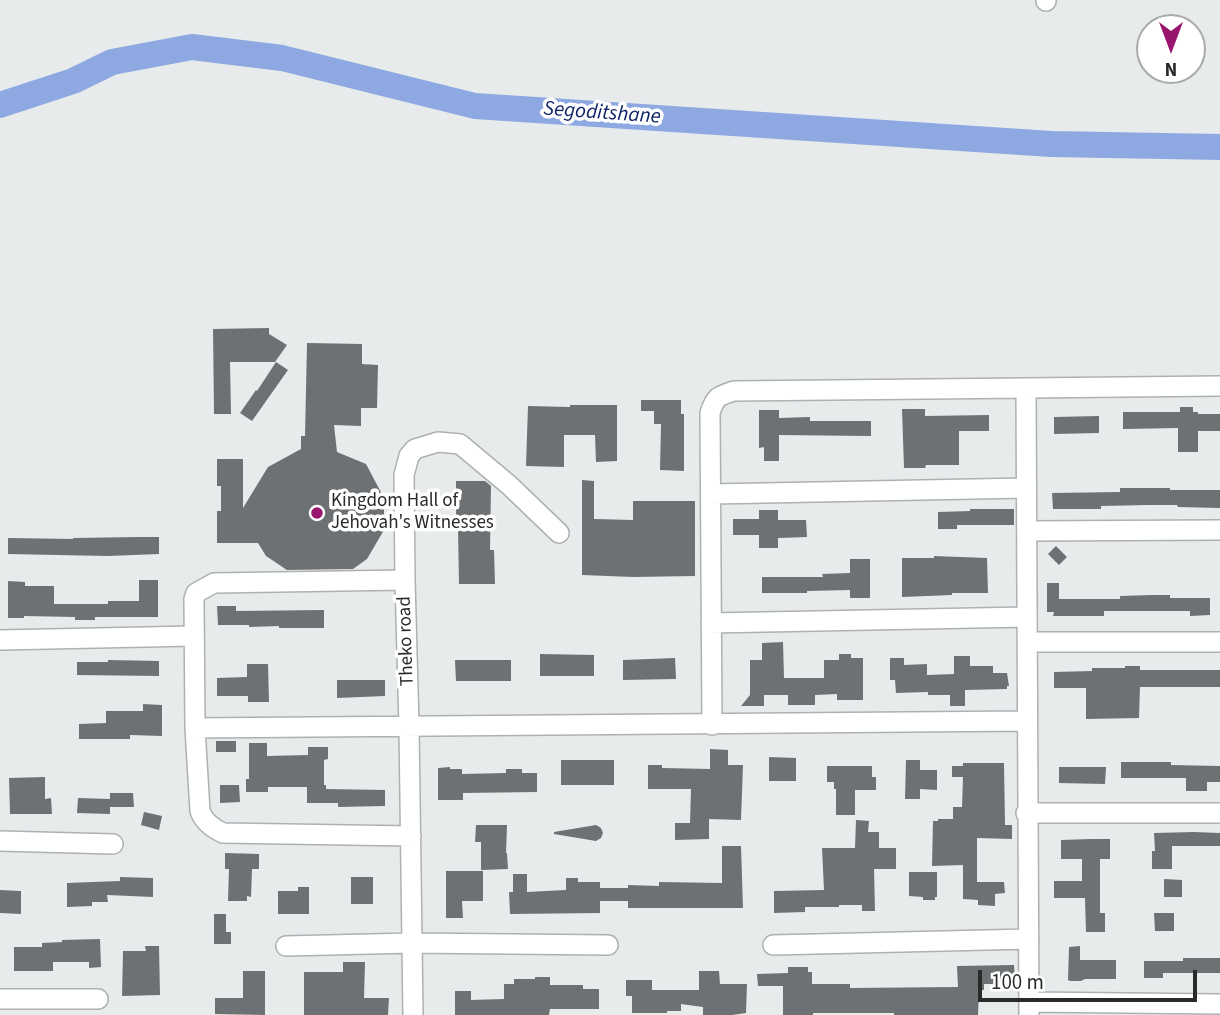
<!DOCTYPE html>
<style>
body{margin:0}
#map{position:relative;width:1220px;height:1015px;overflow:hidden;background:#e7ebec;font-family:"Source Sans 3",sans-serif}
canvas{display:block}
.north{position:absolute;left:1136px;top:14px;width:70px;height:70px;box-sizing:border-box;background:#fff;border:2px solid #a9aaaa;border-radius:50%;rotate:180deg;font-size:19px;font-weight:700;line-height:28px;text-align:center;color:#292b2b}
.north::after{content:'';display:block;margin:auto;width:24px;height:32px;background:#98166d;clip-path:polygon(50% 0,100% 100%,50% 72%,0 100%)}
.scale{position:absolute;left:978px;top:970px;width:219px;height:32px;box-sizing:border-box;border:4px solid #292b2b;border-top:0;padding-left:9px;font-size:21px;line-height:24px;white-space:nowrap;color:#292b2b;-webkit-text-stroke:5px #fff;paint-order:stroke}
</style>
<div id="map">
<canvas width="1220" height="1015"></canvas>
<div class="north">N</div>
<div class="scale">100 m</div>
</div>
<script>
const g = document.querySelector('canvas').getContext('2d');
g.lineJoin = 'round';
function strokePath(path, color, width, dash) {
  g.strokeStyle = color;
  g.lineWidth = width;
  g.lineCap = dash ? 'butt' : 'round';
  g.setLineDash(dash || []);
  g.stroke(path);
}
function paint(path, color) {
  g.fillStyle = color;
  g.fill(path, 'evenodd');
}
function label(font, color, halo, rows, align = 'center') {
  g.font = font + ' "Source Sans 3",sans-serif';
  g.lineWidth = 7;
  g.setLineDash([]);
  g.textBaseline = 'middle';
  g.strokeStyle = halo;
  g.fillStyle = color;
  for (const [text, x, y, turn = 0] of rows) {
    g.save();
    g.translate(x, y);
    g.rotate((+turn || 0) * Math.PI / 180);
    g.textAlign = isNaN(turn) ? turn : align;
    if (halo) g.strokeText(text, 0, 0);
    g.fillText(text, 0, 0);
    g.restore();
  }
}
strokePath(new Path2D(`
 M0,105L73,81L112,62L192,47L282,58L475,106L1051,144L1220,147`), '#8ea8e2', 26);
paint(new Path2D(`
 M269,328V334L287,345L275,362H230L231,414H214L213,329Z
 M307,343L362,344V364L378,365L377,408H361V426L334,425L337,452L366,464L384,498V530L367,559L353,569L287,570L266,556L258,543H217V511H221V486H217V459H243V508L268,467L301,449V436H305Z
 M276,362L288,370L252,421L240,413L256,390L257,391Z
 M641,400H681V414H684V471L660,470L661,424H654V411H641Z
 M570,405H617V461L596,462L595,435H564V467L526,466L528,406L570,407Z
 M1180,407H1193V412H1198V414H1220V431H1198V452H1178V428L1123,429V412H1180Z
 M902,409H925V416L989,415V431H959V465H926L925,468H904Z
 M759,410H779V418L810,417V421H871V436L779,435V461H764V447L759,448Z
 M1099,416V433L1054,434V417Z
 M582,480L594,481V519L633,520V501H695V576L633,577L582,575Z
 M456,481H485L491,486L490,550H494L495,584H459L458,530H456Z
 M1120,488H1170V490H1220V508L1178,507L1177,505H1149L1101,506V509H1053L1052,493L1120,492Z
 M970,509H1014V525H957V529H938V512L970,511Z
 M759,510H778V520H806L807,537L778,538V548H759V535H733V519H759Z
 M139,537H159V554L108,556L8,554V538L73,539V538Z
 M1056,546L1067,557L1059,565L1048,554Z
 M934,556L987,558L988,593H952V595L902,597V558H934Z
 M850,559H870V598H850V590L807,591V593H762V577H823L822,574L850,573Z
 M139,580H158V617H95V620H75V617L24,616V618H8V581L25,582V586H54V604H108V601H139Z
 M1047,583H1059V599H1120V596L1151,595H1170V598H1210V615L1190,616V611H1104V616H1053L1054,612H1047Z
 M217,606H236V611L324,610V628H279V626L249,627V625H218Z
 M783,642L784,678H824V660H839V654H851V658H863V700H837V694L815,695V705H788V695H764V706H741L750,695V660H762V643Z
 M540,654L594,655V676H540Z
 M954,656H970V666H993V673H1007L1009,686H1007V689L965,690V706H950V695H928V692L896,693L895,680H890V658H904V665L927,664V675L954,674Z
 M675,658L676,679L623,680V660Z
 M108,660L159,661V676L77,675V662H108Z
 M455,660H511V681H456Z
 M247,664H268L269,702H248V696H217V678L247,677Z
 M1125,666H1140V670H1220V687H1140L1139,718L1086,719V688H1054V672L1092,671V668H1125Z
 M337,680H385V696L337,698Z
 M143,704L162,705V736L130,735V739H79V724L106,723V711H143Z
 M216,741H236V752H216Z
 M249,743H267V756L308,755V747H328V759L324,760V785H326V789L385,790V806L338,807V803H307V787H268V792H246V779H249Z
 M710,749L728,750V765H743L741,820L709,819V839L675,840V823H690L691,789H648V765H662V768L710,769Z
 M769,757L796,758V781H769Z
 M561,760H614V785H561Z
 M906,760H920V770H937V790L920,789V799H905Z
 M1121,762H1171V765L1220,766V782H1207V791H1186V778H1121Z
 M963,763H1004L1005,825H1012V839L977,838V882H1004L1005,893L995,894V906L978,905V900L963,899V865L932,866L933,821H938V819H953V807H962L963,777H952V766H963Z
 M827,766H872V777H876V790H855V815H836V789H834V782H827Z
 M450,767V769H462V774L506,773V769H522V773H537V792L463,793V800H438V768Z
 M1059,767H1106L1105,784L1059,783Z
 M45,777V799L51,798L52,814H10L9,778Z
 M220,785H239L240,802L220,803Z
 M110,793H133L134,807H110V814L77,813L78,798L110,799Z
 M144,812L162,816L159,830L141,825Z
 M856,820L869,821L868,832H879V848H896V869H874L875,911H862V905H839V907H805V912L774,913V891L824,890L822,848H855Z
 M476,825H507L506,853H507L508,869L481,870V842H475Z
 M596,825L601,828L603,833L601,838L596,841L554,834V832Z
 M1194,832L1220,833V846H1172V869H1152V851H1155L1154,833Z
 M1091,839H1110V859H1100V913H1105V932H1086L1085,898H1054V881H1082V859H1061V840Z
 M722,846H741L743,908H628V901H600V913L510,914L509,892H513V874H527V892L566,890V878H578V882H600V888H628V885L659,886V882L722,883Z
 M225,853L259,854V869H252L251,897L247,896V901H228L229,869H225Z
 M446,871H483V901H462L463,918H446Z
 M909,872H937V897H935V900H923V897L909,896Z
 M120,877L153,878V897L107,895L108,902H92V906L67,907V883L120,881Z
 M351,877H373V904H351Z
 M1164,879L1182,880V897H1164Z
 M298,887H309V914H278V891H298Z
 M0,890L21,891V914L0,913Z
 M1154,913H1174V931H1155Z
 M214,914H226V932H231V944H214Z
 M100,939L101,967L89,968V962H53V971H14V947H42V943L62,942V940Z
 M145,946H159L160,995L122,996L123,951H146Z
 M1080,946V960H1116V979H1085L1081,981H1070L1068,980L1069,947Z
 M1183,958H1220V973H1163V978H1144V961H1183Z
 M343,962H365L364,998H389L388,1015H304V972H343Z
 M1014,965L1015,979L1005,980V984H984V990H979L978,1015H894V1013H813V1015H783V986H758L757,974L788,973V967H808V972H812V984H850V988L958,987L957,966Z
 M243,971H265V1015L215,1014V998H243Z
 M699,971H719L720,984H747L746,1013L732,1015H703V1007L681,1004V1011H667V1013H632V996H626V980H652V990H699Z
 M535,977H550V985H583V989H599V1009H550L549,1015H455V991H471V1000L504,999V984H514V979H535Z`), '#6e7173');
const minor = new Path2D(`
 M1046,1V0
 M1026,388C1026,597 1027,806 1029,1015
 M712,494L1026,488
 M1027,531L1220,530
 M405,580L214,583L196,593L194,599L195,728L200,811C204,822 212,828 223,833L411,836
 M711,623L1027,617
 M0,640L194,636
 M1028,642H1220
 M712,725L710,413C715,397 718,396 734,391L1220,386
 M195,728L1026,721
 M1026,813H1220
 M0,841L113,844
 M773,945L1029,939
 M286,946L412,943L608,945
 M0,999H98
 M1029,1002L1220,1004
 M413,1015L409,726L405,580L404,475L409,456L415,449L438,442L460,444L509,485L559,533`);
strokePath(minor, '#adb1b2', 22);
strokePath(minor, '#fff', 19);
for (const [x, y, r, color] of [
 [317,513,7,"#98166d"]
]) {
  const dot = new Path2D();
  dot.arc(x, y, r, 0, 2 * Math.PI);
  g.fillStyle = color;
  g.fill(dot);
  strokePath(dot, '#fff', 2.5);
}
label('19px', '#292b2b', '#fff', [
 ["Kingdom Hall of",331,502],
 ["Jehovah's Witnesses",331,524]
], 'left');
label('19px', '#292b2b', '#fff', [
 ["Theko road",407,641,-92]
]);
label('italic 21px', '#0f2467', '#fff', [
 ["Segoditshane",602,114,4]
]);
</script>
